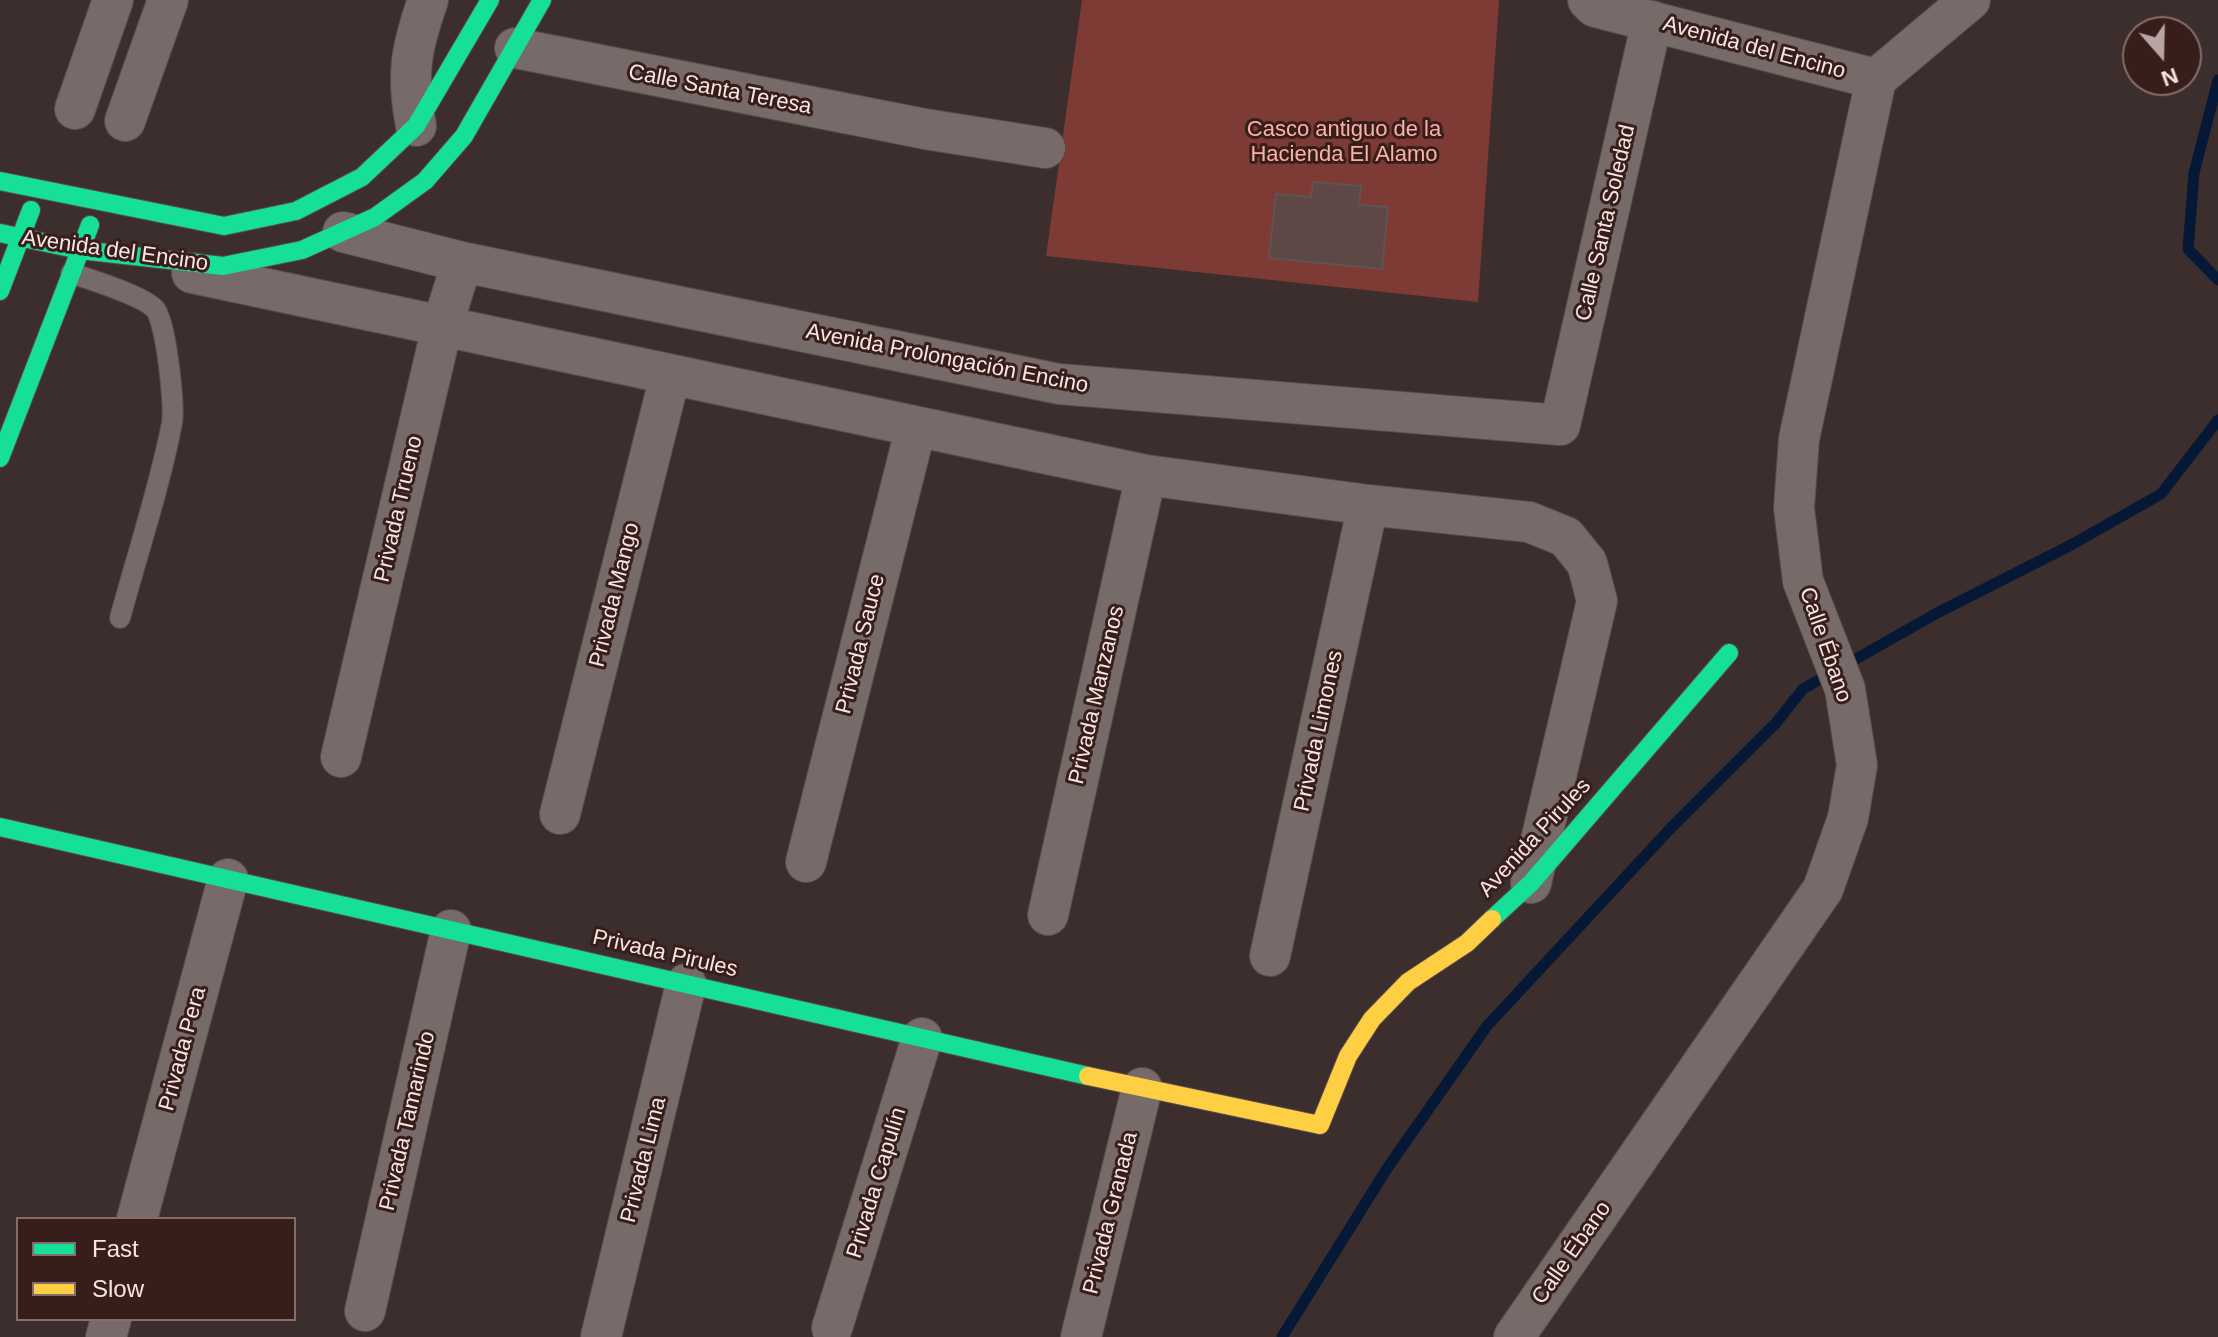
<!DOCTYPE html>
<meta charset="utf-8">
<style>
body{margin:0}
#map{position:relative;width:2218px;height:1337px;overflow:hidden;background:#3c2e2c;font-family:Helvetica,sans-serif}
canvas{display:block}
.legend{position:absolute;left:16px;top:1217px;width:280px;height:104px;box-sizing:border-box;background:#381e1b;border:2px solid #846e6b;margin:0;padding:10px 14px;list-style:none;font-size:24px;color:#f7e5e2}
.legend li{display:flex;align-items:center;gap:16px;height:40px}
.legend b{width:40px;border:2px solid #846e6b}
.north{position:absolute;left:2122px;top:16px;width:80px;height:80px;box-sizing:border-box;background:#381e1b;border:2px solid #846e6b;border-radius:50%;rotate:160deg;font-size:22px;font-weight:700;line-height:32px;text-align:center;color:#f7e5e2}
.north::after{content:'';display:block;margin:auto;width:28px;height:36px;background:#b6a5a2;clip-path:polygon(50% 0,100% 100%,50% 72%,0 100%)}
</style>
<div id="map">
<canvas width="2218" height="1337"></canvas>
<ul class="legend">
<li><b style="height:10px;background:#16e098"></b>Fast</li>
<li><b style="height:10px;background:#ffcf43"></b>Slow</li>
</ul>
<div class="north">N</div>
</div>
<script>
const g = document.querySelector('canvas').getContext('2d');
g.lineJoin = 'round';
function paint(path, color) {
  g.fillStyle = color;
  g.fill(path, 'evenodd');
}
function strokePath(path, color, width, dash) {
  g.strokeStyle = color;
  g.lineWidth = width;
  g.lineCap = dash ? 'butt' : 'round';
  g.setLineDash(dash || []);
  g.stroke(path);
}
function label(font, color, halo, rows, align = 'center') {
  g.font = font + ' Helvetica,sans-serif';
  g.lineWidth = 6;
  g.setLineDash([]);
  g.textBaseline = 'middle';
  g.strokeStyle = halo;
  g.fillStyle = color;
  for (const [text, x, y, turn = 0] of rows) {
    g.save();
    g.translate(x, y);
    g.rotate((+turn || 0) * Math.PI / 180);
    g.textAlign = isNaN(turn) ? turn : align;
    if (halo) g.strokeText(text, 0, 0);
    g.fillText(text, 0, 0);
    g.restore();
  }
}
paint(new Path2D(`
 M1082,0H1499L1478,302L1046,256Z`), '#7e3a35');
strokePath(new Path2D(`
 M2218,80L2194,173L2188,249L2218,280
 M1282,1337L1388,1167L1487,1026L1669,830L1776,723L1803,689L1937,613L2071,545L2161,494L2218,420`), '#051937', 11);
const building = new Path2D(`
 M1313,182L1361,186L1359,205L1388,207L1382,269L1269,258L1276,194L1311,197Z`);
paint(building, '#5d4845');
strokePath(building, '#605452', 2);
const lane = new Path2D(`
 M71,273C91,280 142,295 155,309C166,321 175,406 172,423C160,486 137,555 120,618`);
const street = new Path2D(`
 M1588,0L1595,7L1876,79
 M515,48L925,129L1045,148
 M75,109L113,0
 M125,121L168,0
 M416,126C406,74 411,49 428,0
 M343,232L462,262L1059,384L1560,425L1652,21
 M192,273L1146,475L1368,505L1529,522L1566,537L1587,563L1597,601L1531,883
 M341,757L442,327L462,262
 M560,814L670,376
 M806,862L916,427
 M1048,915L1146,475
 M1270,956L1368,505
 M137,1219L228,879
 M365,1311L451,930
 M832,1328L922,1038
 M106,1337L111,1319
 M601,1337L686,984
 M1081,1337L1142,1088
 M1514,1337L1823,889L1848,818L1857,765L1845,689L1803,581L1794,508L1799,439L1876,79L1970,0`);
const fast = new Path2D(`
 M0,181L224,226L296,211L362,177L416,126L490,0
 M0,233L80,250L223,266L302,250L375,217L425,181L464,136L542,0
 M0,291L31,210
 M0,458L90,225
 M0,827L1088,1076
 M1492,919L1531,883L1729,653`);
const slow = new Path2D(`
 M1088,1076L1320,1125L1348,1056L1372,1019L1408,982L1467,943L1492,919`);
strokePath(lane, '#594c4b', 22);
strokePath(street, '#594c4b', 42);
strokePath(fast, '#594c4b', 20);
strokePath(slow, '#594c4b', 20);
strokePath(lane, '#776b69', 20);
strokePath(street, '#776b69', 40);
strokePath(fast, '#16e098', 18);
strokePath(slow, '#ffcf43', 18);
label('22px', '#f7e5e2', '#381e1b', [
 ["Avenida del Encino",1754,48,15],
 ["Calle Santa Teresa",720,90,11],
 ["Calle Santa Soledad",1606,223,-77],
 ["Avenida del Encino",115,251,8],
 ["Avenida Prolongación Encino",947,359,11],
 ["Privada Trueno",399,509,-77],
 ["Privada Mango",615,595,-76],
 ["Privada Sauce",861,644,-76],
 ["Calle Ébano",1825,645,71],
 ["Privada Manzanos",1097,695,-77],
 ["Privada Limones",1319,731,-78],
 ["Avenida Pirules",1535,838,-47],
 ["Privada Pirules",665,954,13],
 ["Privada Pera",183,1049,-75],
 ["Privada Tamarindo",408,1121,-77],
 ["Privada Lima",644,1160,-76],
 ["Privada Capulín",877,1183,-73],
 ["Privada Granada",1111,1213,-76],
 ["Calle Ébano",1572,1253,-55]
]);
label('22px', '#fcb1a7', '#381e1b', [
 ["Casco antiguo de la",1344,130],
 ["Hacienda El Alamo",1344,155]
]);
</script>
